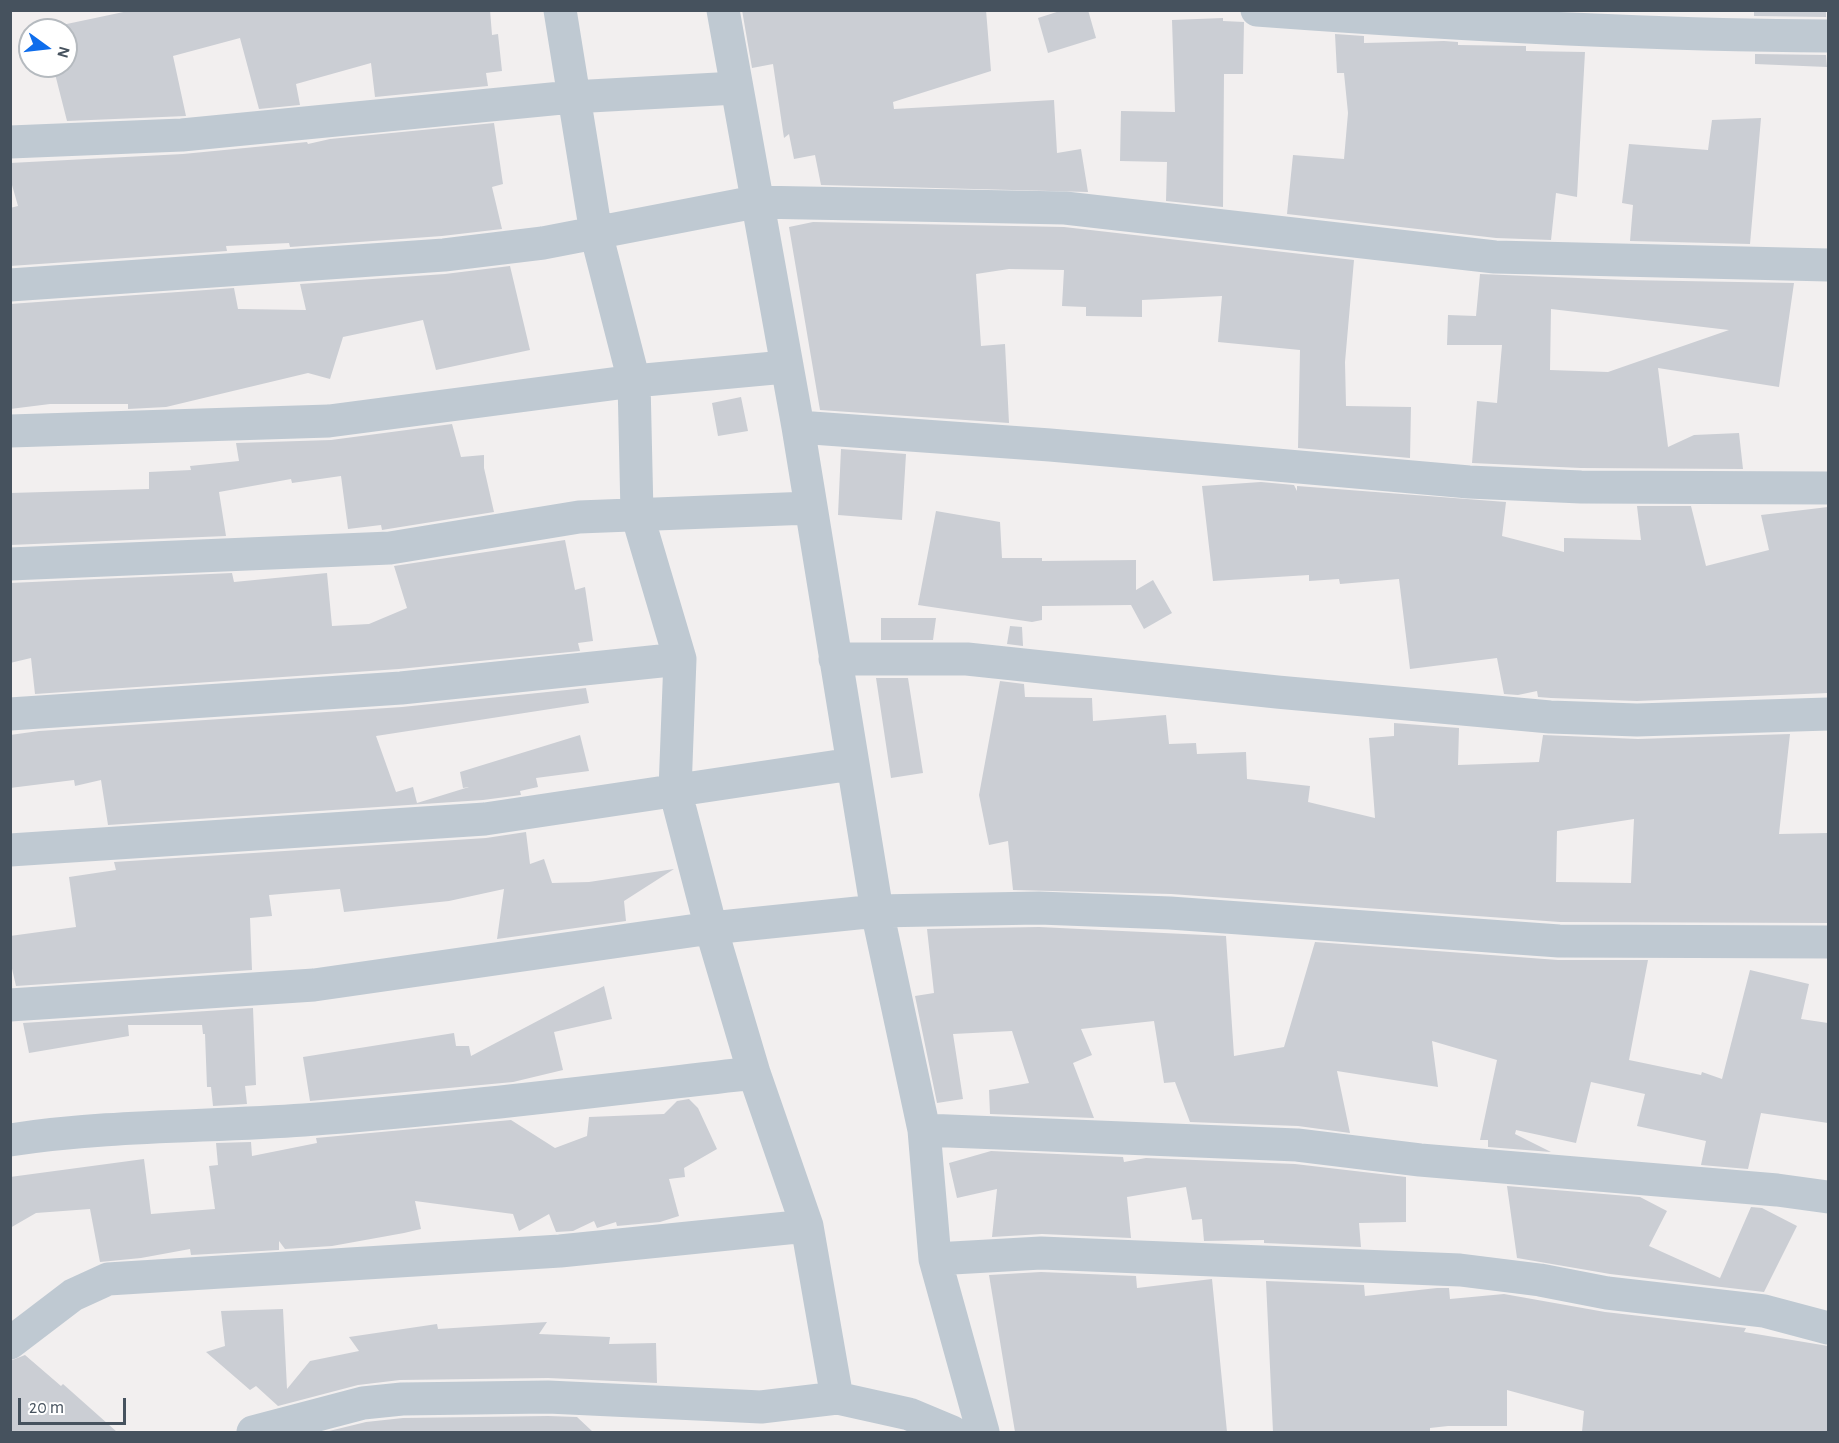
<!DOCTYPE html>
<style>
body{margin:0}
#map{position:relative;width:1839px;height:1443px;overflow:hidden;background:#f2efef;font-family:"Alegreya Sans",sans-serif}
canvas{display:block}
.frame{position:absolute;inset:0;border:12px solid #46525e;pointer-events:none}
.north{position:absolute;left:18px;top:18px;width:60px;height:60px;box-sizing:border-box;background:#fff;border:2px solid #b5babf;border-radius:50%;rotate:105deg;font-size:16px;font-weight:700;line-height:24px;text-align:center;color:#46525e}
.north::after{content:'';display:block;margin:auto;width:21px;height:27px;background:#0e6dec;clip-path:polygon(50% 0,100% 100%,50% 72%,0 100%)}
.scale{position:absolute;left:18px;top:1398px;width:108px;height:27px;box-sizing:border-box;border:3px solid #46525e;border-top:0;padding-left:8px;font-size:18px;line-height:21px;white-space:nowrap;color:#46525e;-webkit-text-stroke:4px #fff;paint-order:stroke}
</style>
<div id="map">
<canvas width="1839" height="1443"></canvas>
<div class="frame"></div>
<div class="north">N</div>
<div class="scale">20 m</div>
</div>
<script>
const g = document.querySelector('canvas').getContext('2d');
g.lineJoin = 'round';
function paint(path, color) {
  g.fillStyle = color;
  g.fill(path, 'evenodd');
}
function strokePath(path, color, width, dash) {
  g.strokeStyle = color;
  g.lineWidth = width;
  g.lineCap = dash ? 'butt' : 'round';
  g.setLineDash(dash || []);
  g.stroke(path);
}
paint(new Path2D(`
 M133,10H490L492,35L498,34L502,71L486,73L488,86L375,97L371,63L296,84L300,105L259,109L240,38L173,56L186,116L67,121L53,66H66V30L43,29Z
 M742,10H986L991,71L893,102L894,109L1054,100L1057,153L1081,149L1088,192L821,185L815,155L794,159L789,134L784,138L773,64L752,68Z
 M1063,10H1088L1096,38L1048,53L1038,18Z
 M1754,10H1826V17L1754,16Z
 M1223,18V21L1244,22L1243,74H1224L1223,207L1166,201L1167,162L1120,161L1121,111L1175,112L1172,20Z
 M1335,34L1364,36V43L1444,41L1458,42V45L1526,46V51L1585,52L1577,197L1556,193L1551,240L1496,238L1287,214L1293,155L1344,159L1348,113L1344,73H1337Z
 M1755,54L1826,55L1827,67L1755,64Z
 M1761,118L1750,244L1630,241L1633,205L1622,203L1629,144L1708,150L1712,120Z
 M494,123L503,184L492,187L502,229L442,236L290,247L289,243L226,246L227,251L10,266V208L18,206L10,178V163L183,154L307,142L308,144L330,139Z
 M813,222L1064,227L1354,260L1345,362L1346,406L1411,407L1410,458L1298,448L1300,350L1218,342L1222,296L1142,300V317L1086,316V307L1062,306L1064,270L1009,269L976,274L981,346L1005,344L1009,423L820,410L789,227Z
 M510,266L530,350L436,370L423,320L343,337L330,379L308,373L166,407L128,409V404H50L10,409V304L234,288L238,309L306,310L300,284L445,274Z
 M1480,274L1627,280L1794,283L1779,387L1658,368L1668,447L1694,435L1739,433L1743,469L1581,468L1472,463L1477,401L1497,403L1502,345H1447L1448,315L1476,316ZM1551,309L1729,330L1608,372L1550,370Z
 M741,397L748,431L718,436L712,403Z
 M452,424L461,457L484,455V468L494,512L388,529L382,530L381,525L348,529L341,476L292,483L291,479L219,492L226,536L10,545V493L149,489V472L191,470L190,466L239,461L236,443L331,440Z
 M841,449L906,454L902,520L838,515Z
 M1261,482L1294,485L1297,491V486L1506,502L1502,536L1564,552V538L1641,540L1637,506H1691L1706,566L1769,550L1761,515L1828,507V693L1637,701L1551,698L1538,697L1537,691L1518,695L1504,694L1497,658L1410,669L1399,579L1340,584L1339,579L1309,581V575L1213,581L1202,486Z
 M936,511L1000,522L1002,558H1042V561L1136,560V590L1153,580L1172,613L1144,629L1131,605L1042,606V620L1032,622L918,605Z
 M565,540L575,590L585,587L593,641L578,643L580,651L399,669L35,694L31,658L10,663V583L232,573L234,582L327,573L332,626L369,624L407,608L394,566Z
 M881,618H936L933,640H881Z
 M1010,626L1022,627L1023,646L1007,644Z
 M876,678H908L923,773L891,778Z
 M1000,681L1024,684L1025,697L1092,698L1093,721L1166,715L1169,744L1196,743L1197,754L1246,752L1247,779L1310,786L1308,802L1375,818L1369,738L1394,736V723L1459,728L1458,765L1539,762L1543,735L1638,739L1790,734L1779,834L1828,833V923L1560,922L1171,894L1013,890L1008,841L989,845L979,795ZM1634,819L1631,883L1556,882L1557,831Z
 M586,688L589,703L376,736L396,792L413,787L417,803L469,787L463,788L460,772L580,735L589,771L536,778L538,787L520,791L521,795L483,800L108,825L101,780L75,786L74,780L10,788V735L39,731L402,707Z
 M526,832L530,864L544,859L552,883L589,882L674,869L624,901L626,921L497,939L504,889L449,901L344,912L340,889L269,895L272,916L250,918L252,970L16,986L10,960V936L76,927L69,877L116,870L114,862L486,838Z
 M1039,927L1226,936L1234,1056L1284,1047L1315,942L1558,960H1648L1629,1060L1701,1075L1702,1072L1722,1079L1750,970L1809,984L1801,1019L1828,1023V1123L1761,1113L1748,1169L1701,1165L1706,1141L1637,1126L1645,1094L1591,1082L1576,1143L1516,1130L1515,1134L1551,1152L1488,1147V1140H1480L1497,1060L1432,1041L1438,1087L1337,1071L1350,1133L1298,1126L1190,1122L1175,1082L1164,1083L1154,1021L1081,1029L1092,1055L1073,1063L1094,1118L990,1114L989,1090L1029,1083L1012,1031L953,1034L963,1099L937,1103L915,996L934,993L927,929Z
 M604,986L612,1019L554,1032L563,1070L513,1082L310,1101L303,1057L454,1033L456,1046H469L471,1056Z
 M253,1008L256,1085L245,1086L247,1104L213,1106L211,1087H207L205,1034H203L202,1025H128L129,1036L29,1053L23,1023Z
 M689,1099L698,1108L717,1149L684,1168L685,1177L669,1179L679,1216L660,1222L617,1226L616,1222L597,1228L594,1221L573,1231L556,1232L549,1214L519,1231L513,1214L415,1201L421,1229L404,1233L332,1246L285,1249L279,1241V1250L191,1255L190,1249L141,1258L100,1262L90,1209L36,1213L10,1228V1177L144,1159L151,1214L215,1209L209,1166L218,1165L216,1143L251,1142L252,1156L317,1143L316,1138L511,1120L555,1148L587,1136L589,1117L664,1114L677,1101Z
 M991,1151L1123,1157L1124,1162L1146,1158L1295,1164L1406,1177V1222L1359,1223L1361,1247L1264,1243V1240L1204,1241L1202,1219L1192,1220L1186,1187L1127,1197L1131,1238L1042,1234L992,1237L997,1189L957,1198L949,1163Z
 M1507,1186L1640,1197L1667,1211L1649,1246L1720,1278L1751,1207L1762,1208L1797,1226L1764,1292L1610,1274L1517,1258Z
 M1041,1272L1136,1276L1137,1288L1212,1279L1227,1432H1015L989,1275Z
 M1266,1281L1364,1285L1365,1296L1437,1288H1449L1450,1299L1504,1294L1605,1312L1746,1328L1744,1332L1828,1346V1432H1582L1584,1411L1507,1390V1426H1448L1430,1428V1432H1273Z
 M283,1309L287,1389L310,1361L359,1351L349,1337L437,1324L438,1329L547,1322L539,1334L610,1337L609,1344L656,1343L657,1383L548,1378L400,1380L358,1385L278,1406L256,1386L250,1390L206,1352L225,1346L221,1311Z
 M25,1355L61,1386L63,1384L117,1432H10V1361Z
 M548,1416L577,1417L593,1432H325L366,1422L403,1418Z`), '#cbced4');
strokePath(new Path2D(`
 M560,10L596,233L634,381L637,514L680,659
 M723,10L798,427L877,911L924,1130L935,1259L983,1432
 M1257,10C1447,24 1638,35 1828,36
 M10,142L182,135L572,97L736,88
 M10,285L444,255L543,243L755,202L1065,208L1495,257L1828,265
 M798,427L1050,445L1469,482L1581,487L1828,488
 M10,431L329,421L634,381L785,367
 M10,564L390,548L579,517L810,508
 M835,659H967L1277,692L1550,717L1637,720L1828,714
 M10,714L401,688L680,659L675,790L711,928L754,1073L807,1226L837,1398L761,1407L548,1397L402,1399L363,1403L253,1432
 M10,850L485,819L852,764
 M10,1005L314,985L711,928L877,911L1039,908L1170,913L1559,941L1828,942
 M924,1130L1297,1145L1420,1160L1777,1190L1828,1197
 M10,1140C108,1125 206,1127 304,1120C455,1109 604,1090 754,1073
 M935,1259L1041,1253L1460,1270L1540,1280L1607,1293L1764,1311L1828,1328
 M10,1343L73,1295L108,1279L560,1251L807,1226
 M837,1398L909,1414L952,1432`), '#bfc9d2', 33);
</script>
